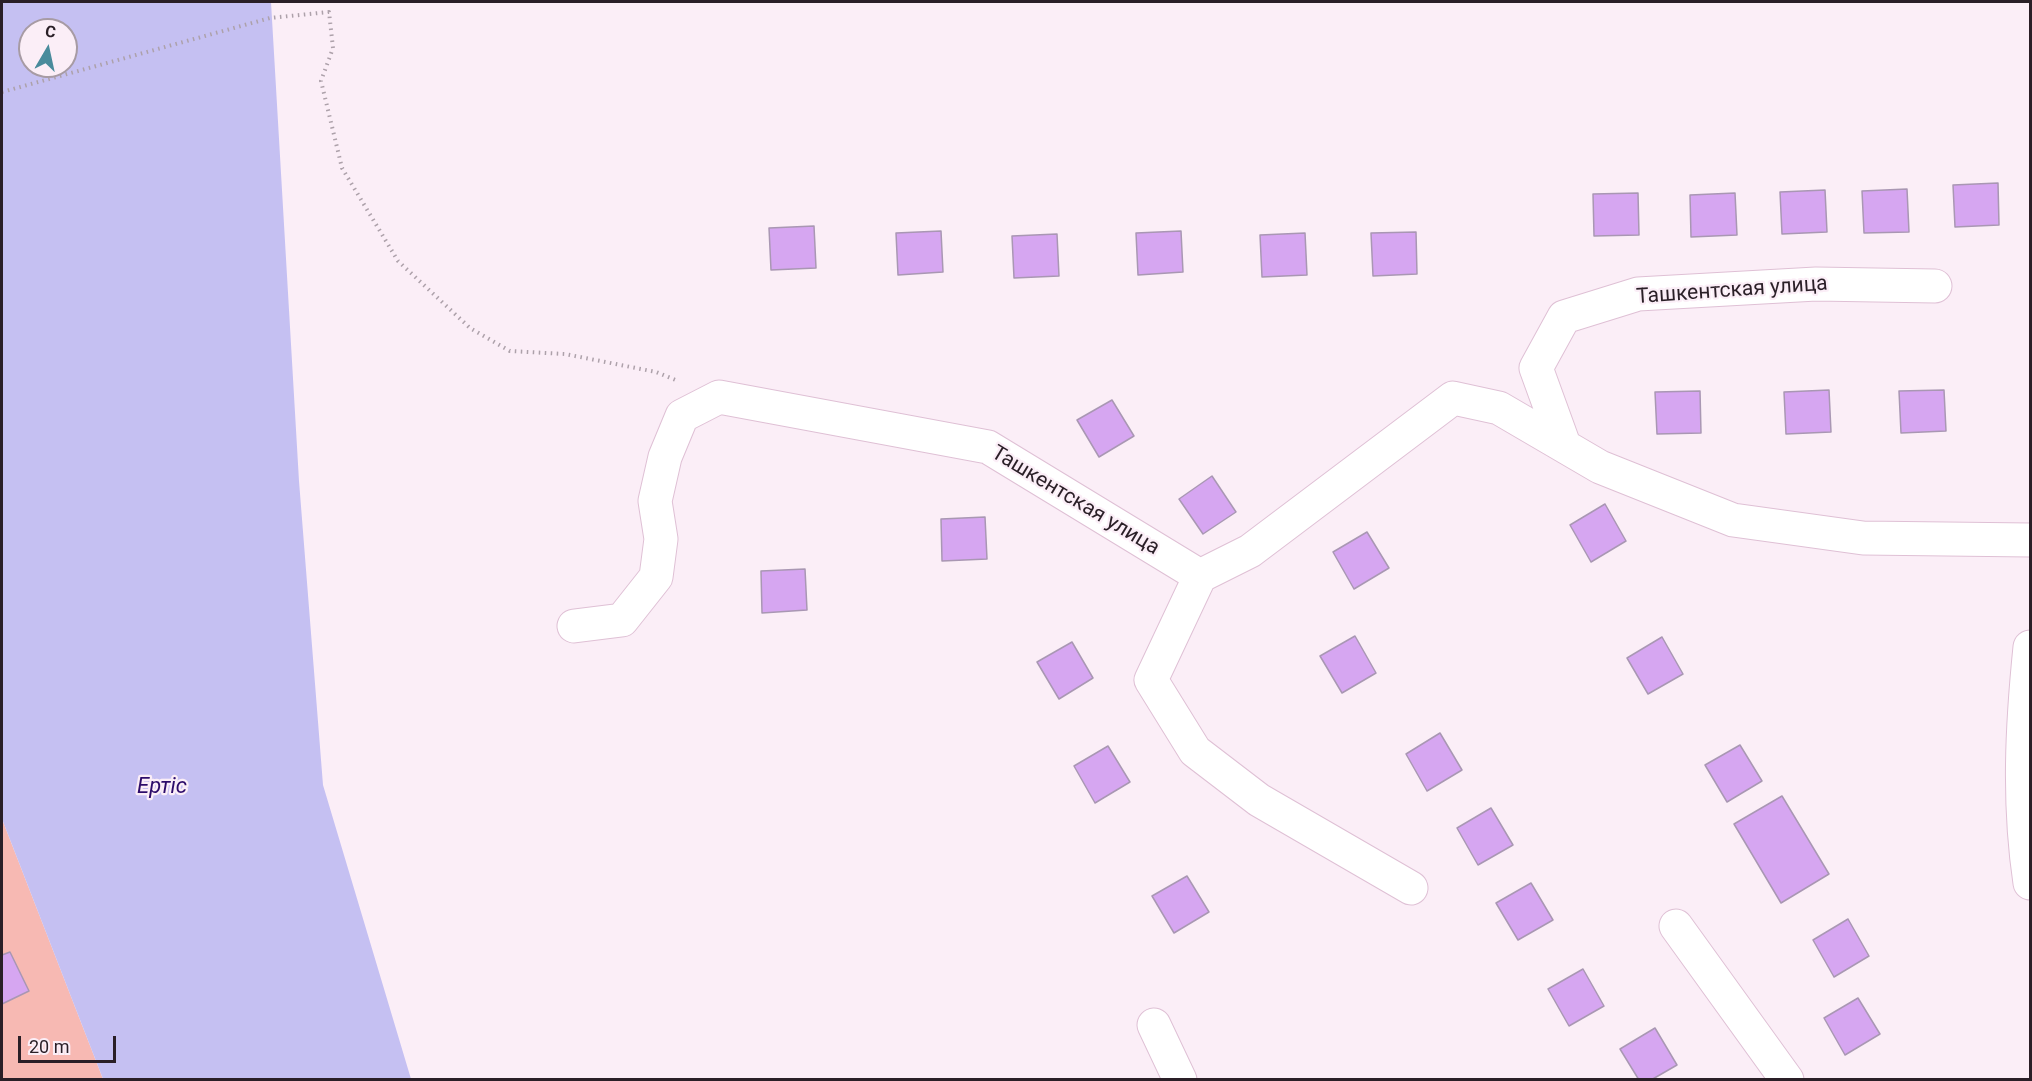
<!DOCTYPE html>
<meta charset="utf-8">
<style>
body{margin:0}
#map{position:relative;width:2032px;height:1081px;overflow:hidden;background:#fbeef7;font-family:Roboto,sans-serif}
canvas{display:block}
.frame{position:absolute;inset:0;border:3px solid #2a1f27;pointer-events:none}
.north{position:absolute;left:18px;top:18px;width:60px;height:60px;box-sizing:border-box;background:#fbeef7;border:2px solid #a79ba4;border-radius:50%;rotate:9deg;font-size:16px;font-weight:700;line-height:24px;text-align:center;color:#2a1f27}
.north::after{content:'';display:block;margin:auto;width:21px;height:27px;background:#498b9c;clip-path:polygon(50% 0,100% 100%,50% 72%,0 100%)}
.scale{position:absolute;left:18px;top:1036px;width:98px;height:27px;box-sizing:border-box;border:3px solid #2a1f27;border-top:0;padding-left:8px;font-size:18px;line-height:21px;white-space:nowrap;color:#2a1f27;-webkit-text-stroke:4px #fbeef7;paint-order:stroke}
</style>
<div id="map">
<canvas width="2032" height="1081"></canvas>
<div class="frame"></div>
<div class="north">С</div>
<div class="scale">20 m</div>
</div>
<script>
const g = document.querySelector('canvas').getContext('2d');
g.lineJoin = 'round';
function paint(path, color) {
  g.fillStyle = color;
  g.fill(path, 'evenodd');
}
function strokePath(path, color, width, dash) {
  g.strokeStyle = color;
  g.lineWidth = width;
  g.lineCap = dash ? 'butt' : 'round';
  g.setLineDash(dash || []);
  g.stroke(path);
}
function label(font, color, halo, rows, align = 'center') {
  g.font = font + ' Roboto,sans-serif';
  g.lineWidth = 4.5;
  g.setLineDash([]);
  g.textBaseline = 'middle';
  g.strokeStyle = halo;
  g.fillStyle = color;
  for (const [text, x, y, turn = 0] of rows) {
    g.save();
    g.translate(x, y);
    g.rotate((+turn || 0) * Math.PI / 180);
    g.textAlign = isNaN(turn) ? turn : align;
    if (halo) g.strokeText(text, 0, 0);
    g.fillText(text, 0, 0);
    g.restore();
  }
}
paint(new Path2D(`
 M2,819L103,1079H2Z`), '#f7b9b3');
paint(new Path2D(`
 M2,2H271L299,481L323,785L411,1079H103L2,819ZM30,30H66V66H30Z`), '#c5c0f2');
const building = new Path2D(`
 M1998,183L1999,225L1955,227L1953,185Z
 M1907,189L1909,232L1864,233L1862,191Z
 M1825,190L1827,232L1782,234L1780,192Z
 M1638,193L1639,235L1594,236L1593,194Z
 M1735,193L1737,235L1691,237L1690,195Z
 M814,226L816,268L771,270L769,228Z
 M941,231L943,272L898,275L896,233Z
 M1181,231L1183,272L1138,275L1136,233Z
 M1416,232L1417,274L1373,276L1371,233Z
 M1305,233L1307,275L1262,277L1260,235Z
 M1057,234L1059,276L1014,278L1012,236Z
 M1829,390L1831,432L1786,434L1784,392Z
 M1944,390L1946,431L1901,433L1899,391Z
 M1700,391L1701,433L1657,434L1655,392Z
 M1112,400L1134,436L1099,457L1077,420Z
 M1212,476L1236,512L1203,534L1179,499Z
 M1605,504L1626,541L1591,562L1570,525Z
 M985,517L987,559L942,561L941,519Z
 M1367,532L1389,568L1354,589L1333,552Z
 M805,569L807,610L762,613L761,571Z
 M1355,636L1376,673L1342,693L1320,656Z
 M1662,637L1683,674L1648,694L1627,658Z
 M1072,642L1093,678L1059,699L1037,662Z
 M1440,733L1462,770L1427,791L1406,754Z
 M1740,745L1762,781L1727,802L1705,765Z
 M1108,746L1130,782L1095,803L1074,766Z
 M1782,796L1829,874L1781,903L1734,824Z
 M1491,808L1513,845L1478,865L1457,828Z
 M1187,876L1209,912L1174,933L1152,896Z
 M1531,883L1553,920L1518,940L1496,903Z
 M1848,919L1869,956L1834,977L1813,940Z
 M10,952L29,991L2,1004V955Z
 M1583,969L1604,1006L1569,1026L1548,989Z
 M1858,998L1880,1034L1845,1055L1824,1018Z
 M1655,1028L1677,1065L1651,1080H1639L1620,1049Z`);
paint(building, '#d6a6f1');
strokePath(building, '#a997b3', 1.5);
const minor = new Path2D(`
 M1564,445L1536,368L1564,317L1638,294L1816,284L1935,286
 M1200,576L1151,680L1195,751L1259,800L1411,888
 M574,626L622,620L656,577L661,539L655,501L665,457L682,416L719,397L988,447L1200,576L1250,551L1453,398L1499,408L1600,467L1733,520L1863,538L2030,540
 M1676,926L1787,1080
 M1154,1025L1180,1080`);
const secondary = new Path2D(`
 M2030,647C2022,726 2018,803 2030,883`);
strokePath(minor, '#dfc0d5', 35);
strokePath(secondary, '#dfc0d5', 35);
strokePath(new Path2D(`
 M2,92L270,18L329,12L333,48L321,81L342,168L398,261L470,328L510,351L565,354L656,372L678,381`), '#ada1aa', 4, [1.5, 4.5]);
strokePath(minor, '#fff', 33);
strokePath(secondary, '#fff', 33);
label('21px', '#2a1f27', '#fbeef7', [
 ["Ташкентская улица",1732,291,-4],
 ["Ташкентская улица",1075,501,31]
]);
label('italic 22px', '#2d0c6a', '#fbeef7', [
 ["Ертіс",162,787]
]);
</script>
